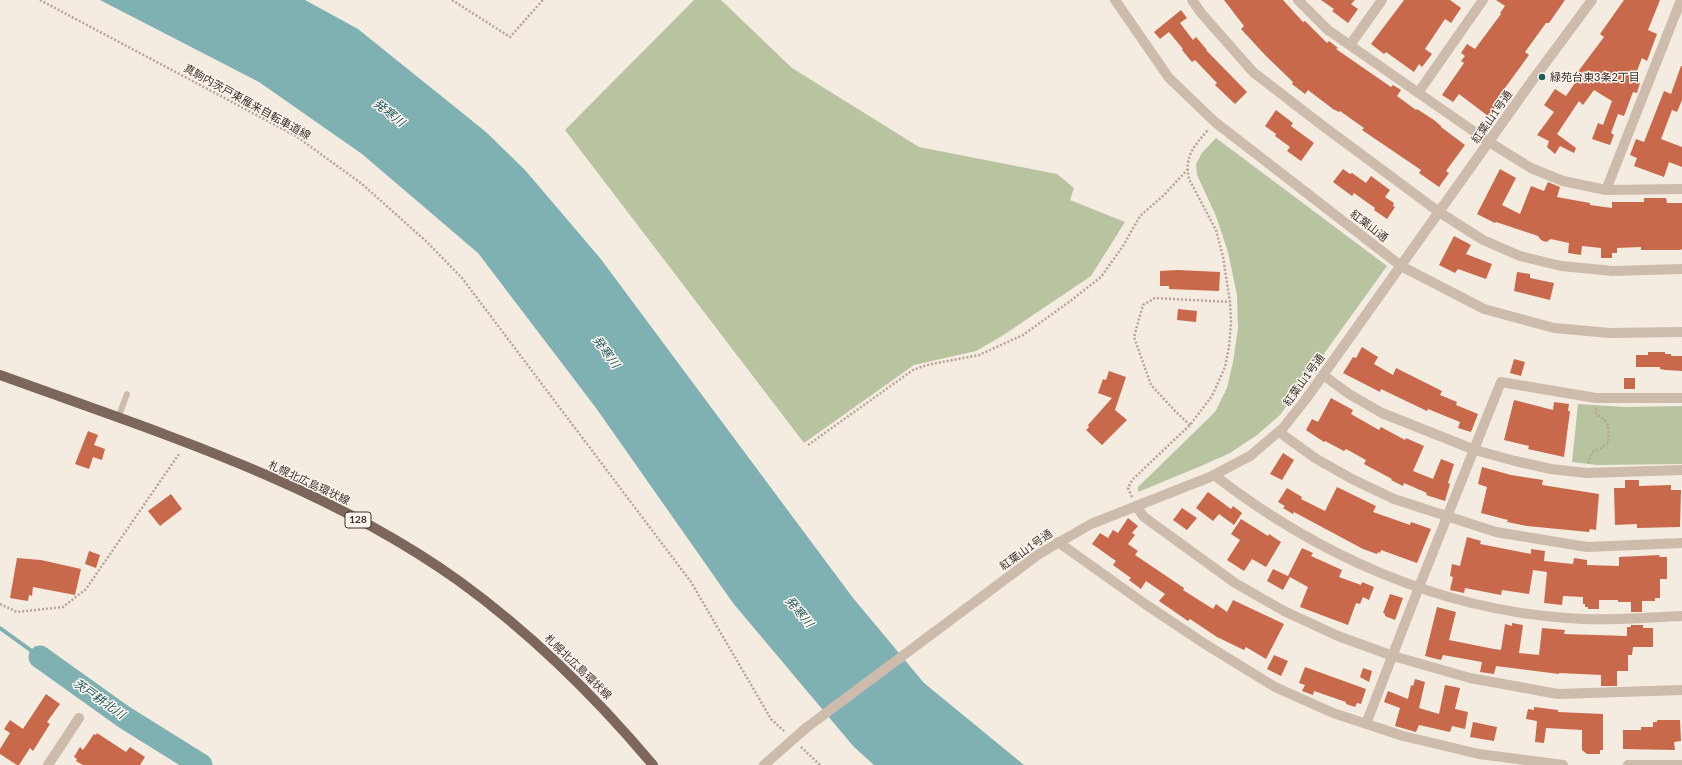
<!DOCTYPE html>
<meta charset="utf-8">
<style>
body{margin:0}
canvas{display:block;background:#f4ebe1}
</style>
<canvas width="1682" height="765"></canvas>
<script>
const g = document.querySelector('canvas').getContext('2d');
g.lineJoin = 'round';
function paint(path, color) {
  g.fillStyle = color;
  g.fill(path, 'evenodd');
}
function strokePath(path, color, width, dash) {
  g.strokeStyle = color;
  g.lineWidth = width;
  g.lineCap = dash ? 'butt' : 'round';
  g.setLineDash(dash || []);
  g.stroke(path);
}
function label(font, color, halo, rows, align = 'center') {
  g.font = font + ' Lato,"Noto Sans JP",sans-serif';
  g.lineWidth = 3;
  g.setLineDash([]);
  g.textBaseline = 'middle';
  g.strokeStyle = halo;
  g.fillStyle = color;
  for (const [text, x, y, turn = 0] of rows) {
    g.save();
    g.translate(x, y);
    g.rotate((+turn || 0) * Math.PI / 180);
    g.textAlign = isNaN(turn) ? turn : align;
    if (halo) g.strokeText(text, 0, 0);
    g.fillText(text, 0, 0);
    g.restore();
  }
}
paint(new Path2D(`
 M694,0H721L792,68L919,147L1057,174L1074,188L1070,200L1125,222L1091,276L1002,336L976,351L914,365L804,443L565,130Z
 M1216,138L1387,266L1280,415L1257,435L1230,453L1201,466L1138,492V487L1215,412L1227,388L1233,362L1238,328L1237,295L1228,252L1216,216L1197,175L1196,164L1202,153Z
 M1578,404L1624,407L1682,406V464L1597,465L1572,462Z`), '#b8c4a0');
paint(new Path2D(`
 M100,0H305L358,29L486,132L525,170L600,258L853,598L924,683L1024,765H874L854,747L733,603L596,408L478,253L362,154L259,82Z`), '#7fb0b2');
strokePath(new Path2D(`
 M0,628L40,657`), '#7fb0b2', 4);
strokePath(new Path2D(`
 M40,657L124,717L201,765`), '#7fb0b2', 23);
paint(new Path2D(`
 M1224,0H1283L1303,22L1305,21L1327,43L1329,41L1338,48L1336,49L1391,87L1393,85L1401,90L1397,96L1416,110L1417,109L1434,120L1441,126V127L1465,145L1446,171L1449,173L1439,187L1419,173L1421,170L1362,130L1364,128L1340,111L1339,112L1333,109L1308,90L1305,94L1292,84L1293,82L1266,56L1241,29L1244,26Z
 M1321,0H1355L1351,4L1358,9L1348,23L1332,11L1334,9Z
 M1404,0H1450L1461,8L1451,23L1445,19L1425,49L1432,54L1422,67L1419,64L1414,72L1386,52L1384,54L1371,44Z
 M1496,0H1565L1549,23H1546L1525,52L1529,55L1494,103L1497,105L1488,116L1459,94L1453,102L1442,95L1464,63L1461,61L1465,56L1461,53L1467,44L1475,49L1501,14L1500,13L1505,6Z
 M1624,0H1660L1648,30L1657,34L1647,61L1642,58L1633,81L1640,83L1637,93L1633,92L1624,116L1618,114L1611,133L1614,135L1610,145L1592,139L1598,123L1603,125L1612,101L1594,90L1583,105L1579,101L1557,134L1576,148L1574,153L1560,146L1555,154L1547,147L1549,141L1537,135L1554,112L1544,105L1555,89L1566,96L1577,80L1574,77L1604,37L1600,34Z
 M1181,10L1187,18L1180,23L1193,40L1196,37L1207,50H1206L1247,92L1235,104L1215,85L1217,83L1195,60L1192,62L1182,50L1183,49L1169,32L1160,39L1154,32Z
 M1681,66H1682V100L1677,112L1672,110L1661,139L1682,147V167L1669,162L1664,177L1634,166L1637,158L1630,155L1636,139L1644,142L1664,91L1671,94Z
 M1276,110L1293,123L1291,126L1314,143L1301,161L1287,151L1290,147L1275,136L1276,134L1265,126Z
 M1343,169L1350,174L1352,173L1366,183L1371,176L1390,190L1385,197L1394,203L1393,206L1395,207L1387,219L1374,210L1375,208L1354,193L1352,196L1333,182Z
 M1500,169L1516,178L1502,205L1520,214L1531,186L1544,191L1548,182L1560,187L1557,197L1590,203V205L1612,208V202H1644V198H1666L1667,203H1682V249L1680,250H1641V247L1617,248V253H1612V258H1601V248L1582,246L1581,255L1568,253L1569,243L1551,239L1546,242L1541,240L1538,236L1496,222L1495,223L1477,214Z
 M1454,236L1471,245L1466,254L1492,264L1486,279L1458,269L1455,273L1439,265Z
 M1178,270L1220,272L1219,291L1169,289V286H1160V271Z
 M1517,272L1530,274V278L1554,283L1550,300L1514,291Z
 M1178,309L1197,311L1196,322L1177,320Z
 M1362,347L1378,357L1374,364L1393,375L1396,368L1442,391L1440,395L1457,402L1456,405L1478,414L1471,432L1458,428L1460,422L1428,409L1427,411L1381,389L1380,392L1343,373L1353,357L1356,358Z
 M1648,352H1665V354H1671V356H1682V371L1665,370L1660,369V367H1636V355H1648Z
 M1514,359L1525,362L1521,376L1510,373Z
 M1109,371L1126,377L1115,410L1127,420L1102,445L1086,430L1089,427L1088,425L1112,398L1098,393L1103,379L1106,380Z
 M1624,378H1635V389H1624Z
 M1331,398L1353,410L1351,414L1379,430L1381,427L1405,440L1406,438L1424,446L1413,471L1433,479L1441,459L1454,464L1448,483L1450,484L1445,501L1426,495L1427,493L1404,483L1403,486L1391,480L1392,479L1364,464L1366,460L1346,449L1344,451L1325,441L1324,442L1306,430L1312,419L1318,422Z
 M1514,400L1553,410L1554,402L1569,404L1568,411H1570L1564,457L1528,449L1529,446L1504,440Z
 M88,431L98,435L94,445L105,449L102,460L93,457L89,469L75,464Z
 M1283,453L1294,460L1282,480L1270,474Z
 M1482,467L1511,475L1543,480L1542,485L1599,494L1596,530L1590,529L1589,532L1527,526L1507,522L1508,520L1481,513L1487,487L1478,484Z
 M1625,480H1639V486L1671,485V490H1681L1680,527L1637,528V524L1615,525L1614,488H1625Z
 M1337,487L1376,506L1373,512L1410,525L1411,522L1431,529L1417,563L1381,550L1380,553L1378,552L1377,554L1363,549L1294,512L1293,514L1283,508L1285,506L1278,502L1287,488L1302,497L1301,499L1325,511Z
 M1208,492L1231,509L1233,506L1242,513L1234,525L1219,514L1213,521L1196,508Z
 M171,494L182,509L160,526L148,511Z
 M1182,508L1197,518L1187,530L1173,520Z
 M1128,518L1138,526L1132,533L1135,535L1128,544L1138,551L1135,555L1184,588L1183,590L1213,609L1216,604L1227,612L1233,600L1284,624L1266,659L1246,647L1244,650L1217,637L1190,619L1188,621L1159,601L1165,594L1146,581L1141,589L1129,580L1131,578L1113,565L1116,561L1092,544L1100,533L1108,538L1113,530L1118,533Z
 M1241,519L1268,536L1269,534L1281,542L1266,567L1252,559L1244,571L1227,560L1240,540L1231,534Z
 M1467,537L1481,541L1480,544L1531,554V549L1545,551L1544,561L1573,564L1574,558L1587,560V565L1619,566V557L1660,555L1659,557H1667V579H1660V598H1655V601H1642V612H1631V602H1618V600H1599V609H1588V607H1585V604H1583V597L1563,596L1562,605L1544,603L1547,572L1533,570L1529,594L1502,590L1501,595L1465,588L1464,593L1450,590L1453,577L1450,576L1452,564L1460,566Z
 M1302,548L1313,553L1311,556L1342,570L1339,577L1361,585L1362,582L1374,587L1369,600L1363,597L1360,604L1356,603L1348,625L1300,607L1308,587L1288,576Z
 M89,551L100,555L96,568L85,564Z
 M17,558L41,560L81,569L75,595L33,587L32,596L29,595L28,601L10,598Z
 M1273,569L1290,577L1283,590L1267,581Z
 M1390,594L1403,598L1395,620L1385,616V614L1383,613Z
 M1437,607L1456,612L1449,640L1494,649L1501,650L1505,624L1512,626V623L1523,625L1519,653L1539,655L1542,628L1565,630L1564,634L1627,636V627H1631V625H1643V628H1653V647H1633L1632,655H1628V671H1617V686H1601V675L1559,673V674L1496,666L1494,674L1480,672L1482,662L1443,655L1441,660L1425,656Z
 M1274,655L1288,661L1281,676L1267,669Z
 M1305,667L1366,689L1361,704L1357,703L1355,707L1346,704V702L1314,691L1313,695L1302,691L1305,685L1299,683Z
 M1363,668L1372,671L1369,682L1360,677Z
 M1415,679L1425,682L1419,708L1439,714L1445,685L1460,688L1455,709L1468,712L1465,729L1452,726L1450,732L1419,725L1416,732L1395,726L1400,708L1384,702L1388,691L1408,699L1411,685L1413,686Z
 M46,694L60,704L47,722L50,724L33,751L30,748L19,765H17L0,754V749L10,733L4,729L10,720L23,729Z
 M1534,707L1558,710V712L1603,714V750H1600V754H1587L1582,750V730L1546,728L1544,743L1535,742L1537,721L1526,719L1528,709L1534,710Z
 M1657,720H1680L1681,741L1674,742L1675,750L1623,749V730H1641V727H1653V722H1657Z
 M1473,722L1497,727L1494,741L1470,737Z
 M97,733L126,752L130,747L145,757L140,765H83L76,761L77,759L74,757L80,747L83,750L94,734L96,735Z`), '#c8694b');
strokePath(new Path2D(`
 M40,0L296,136L362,184L427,242L462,278L691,582L771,719L785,732
 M452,0L510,37L543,0
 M1190,425L1175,411L1151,385L1134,337L1143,305L1155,298L1230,302
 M808,445L913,370L927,365L979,355L1023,335L1069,302L1101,277L1123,246L1140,216L1164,195L1187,170
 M1588,463L1592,452L1601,448L1608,443C1609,427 1610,422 1596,414V408
 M1132,497L1128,488L1132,480L1190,425L1212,396L1225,367L1229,347L1231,322L1230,302L1223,257L1216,230L1189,179C1184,156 1194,146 1208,130
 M0,604L17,612L63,607L86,589L179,454
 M801,747L820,765`), '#b9a596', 2.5, [2, 2]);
strokePath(new Path2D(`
 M118,418L127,394`), '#cdbbac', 6);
strokePath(new Path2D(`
 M1192,0L1202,14L1253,72L1323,126L1439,212L1483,240L1520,256L1561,266L1613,271L1682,269
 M1298,0L1328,30L1489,142L1531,168L1563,181L1606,190L1682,189
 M1350,45L1382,0
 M1418,93L1483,0
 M1606,190L1681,0
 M1323,375L1349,394L1382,413L1475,450L1515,461L1551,469L1586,473L1682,470
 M1279,432L1315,458L1352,479L1394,499L1496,532L1587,547L1682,543
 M1214,475C1316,554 1437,609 1567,618C1605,621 1644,618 1682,616
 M1136,506L1144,517L1235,583L1284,611L1338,636L1393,656L1470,678L1558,694L1682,690
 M1058,542L1145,604L1205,644L1275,687L1333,713L1403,736L1479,754L1563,765
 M1366,724L1419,587L1501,382L1596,398H1682
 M48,765L79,718
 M764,765L806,728
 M1628,765H1682`), '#cdbbac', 10);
strokePath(new Path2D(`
 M1115,0L1169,78L1215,122L1401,266L1484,309L1554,328L1610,333L1682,332
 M806,728L1039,554L1091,524L1210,477L1250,456L1283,428L1306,399L1532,81L1592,0`), '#cdbbac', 10);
strokePath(new Path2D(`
 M0,375C157,432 322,483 459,581C532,634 595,696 653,765`), '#7d675c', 10);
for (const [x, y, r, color] of [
 [1542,77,4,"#1f5a5e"]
]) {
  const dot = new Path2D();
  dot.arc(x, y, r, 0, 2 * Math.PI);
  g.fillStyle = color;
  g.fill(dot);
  strokePath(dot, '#fbf5ee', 1.5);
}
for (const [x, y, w] of [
 [358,520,26]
]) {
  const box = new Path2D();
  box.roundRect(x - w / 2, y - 8, w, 16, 3);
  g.fillStyle = '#fbf5ee';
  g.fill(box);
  strokePath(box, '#3b302b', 1);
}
label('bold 10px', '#3b302b', null, [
 ["128",358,520]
]);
label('11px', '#3b302b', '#fbf5ee', [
 ["緑苑台東3条2丁目",1550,77]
], 'left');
label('11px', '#3b302b', '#fbf5ee', [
 ["真駒内茨戸東雁来自転車道線",247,102,29],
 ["紅葉山1号通",1492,117,-55],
 ["紅葉山通",1369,226,38],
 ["紅葉山1号通",1304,380,-54],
 ["札幌北広島環状線",309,483,25],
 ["紅葉山1号通",1026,550,-35],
 ["札幌北広島環状線",578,667,44]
]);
label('italic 12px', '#1f5a5e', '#fbf5ee', [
 ["発寒川",389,113,38],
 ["発寒川",606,352,54],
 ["発寒川",799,612,50],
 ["茨戸耕北川",99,699,35]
]);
</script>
